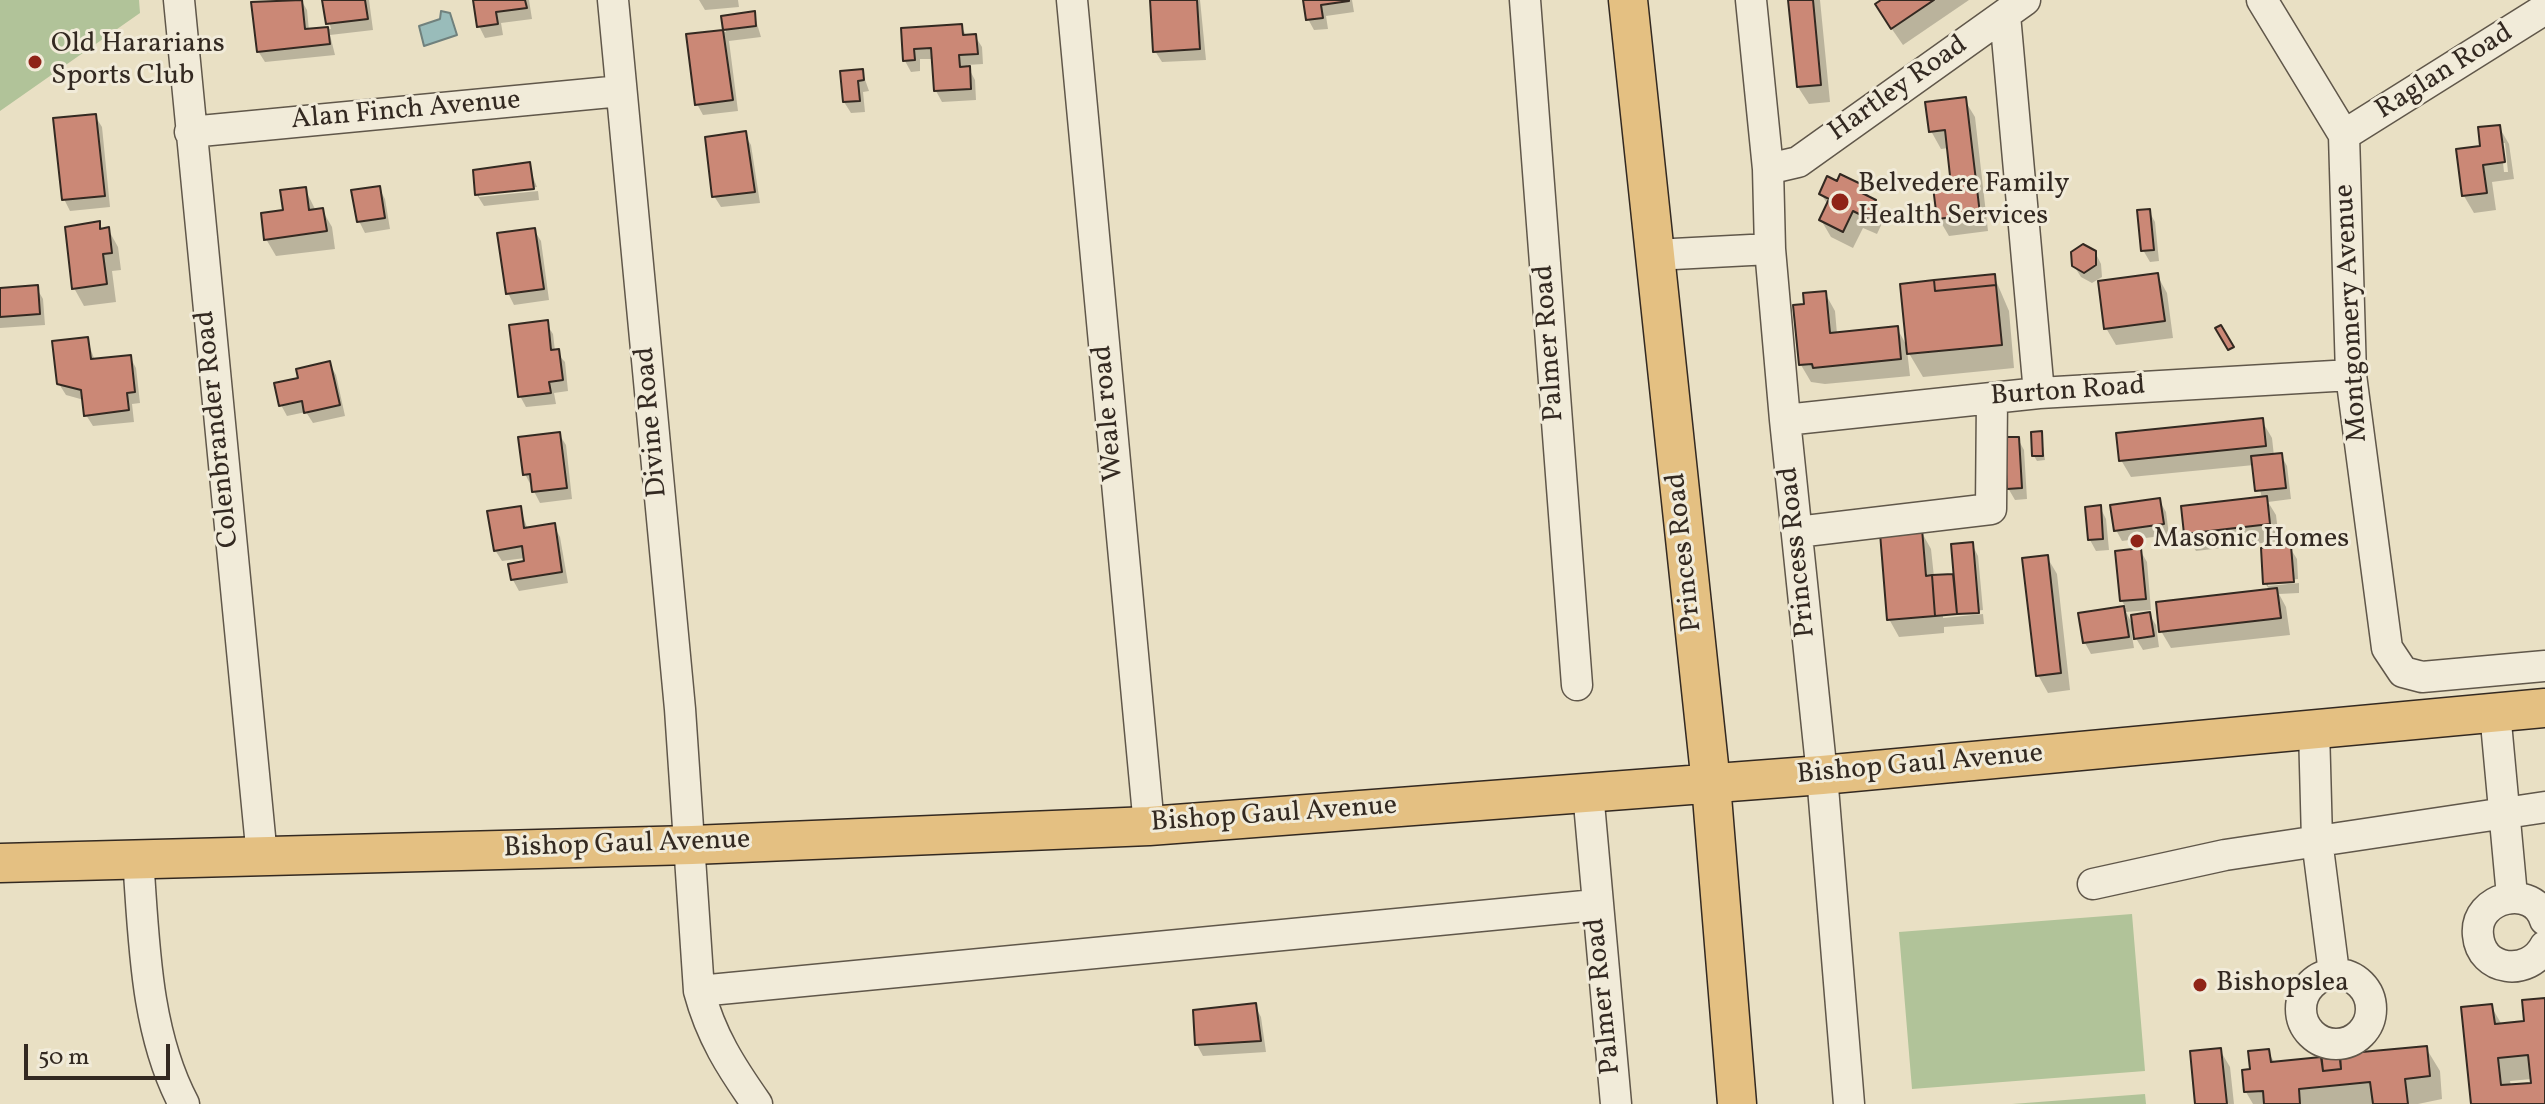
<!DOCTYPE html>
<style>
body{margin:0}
#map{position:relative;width:2545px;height:1104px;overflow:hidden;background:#e9e0c4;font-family:Vollkorn,serif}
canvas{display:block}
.scale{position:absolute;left:24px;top:1044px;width:146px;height:36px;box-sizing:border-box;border:4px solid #332921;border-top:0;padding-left:10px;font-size:24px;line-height:28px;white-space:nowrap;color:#332921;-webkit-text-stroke:6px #f1ebd9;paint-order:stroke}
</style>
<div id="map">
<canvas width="2545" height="1104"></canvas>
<div class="scale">50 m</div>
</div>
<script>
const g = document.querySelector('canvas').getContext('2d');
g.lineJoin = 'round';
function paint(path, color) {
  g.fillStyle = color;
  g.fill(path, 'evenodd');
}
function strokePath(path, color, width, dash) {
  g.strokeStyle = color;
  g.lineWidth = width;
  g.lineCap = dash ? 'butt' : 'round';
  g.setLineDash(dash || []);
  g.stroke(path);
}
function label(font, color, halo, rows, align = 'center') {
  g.font = font + ' Vollkorn,serif';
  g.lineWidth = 6;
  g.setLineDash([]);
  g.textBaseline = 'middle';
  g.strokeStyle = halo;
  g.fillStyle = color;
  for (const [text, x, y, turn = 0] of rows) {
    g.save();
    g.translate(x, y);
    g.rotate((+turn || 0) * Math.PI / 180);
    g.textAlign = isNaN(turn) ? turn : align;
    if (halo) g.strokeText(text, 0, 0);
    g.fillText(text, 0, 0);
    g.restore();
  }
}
paint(new Path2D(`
 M0,0H139L140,13L0,111Z
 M2132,914L2145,1071L1912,1089L1899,932Z
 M2145,1094L2146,1104H2012Z`), '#b1c399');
const water = new Path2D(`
 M441,11L450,13L457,35L424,46L419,26L440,19Z`);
paint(water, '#99bcba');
strokePath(water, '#70817d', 2);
paint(new Path2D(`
 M301,0L307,10L309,31L331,29L324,0H369L373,30L330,35L335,55L265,62L258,51L254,4Z
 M475,0H529L532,19L501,23L503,35L485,38L479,26Z
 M699,0H738L739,7L705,10Z
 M1152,0H1200L1206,60L1162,62L1155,51Z
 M1305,0H1352L1354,12L1326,16L1328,29L1314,30L1308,19Z
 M1790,0H1820L1830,102L1809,104L1798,87Z
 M1884,0H1969L1903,45L1887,22Z
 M754,14L761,37L729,41L738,111L703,115L697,104L688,36L726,32L724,18Z
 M961,26L967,37L975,36L982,47L983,64L967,65L975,80L976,100L942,102L936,91L934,59H920V71L911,72L905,61L903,30Z
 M862,71L869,91L863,92L865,112L851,113L844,102Z
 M1964,99L1975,117L1988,231L1949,236L1939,219L1954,186L1949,148L1941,149L1931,131Z
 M95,116L102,127L110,207L70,211L64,199Z
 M2499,127L2509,144L2514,179L2492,182L2496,210L2474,213L2464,196L2483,147ZM2501,143H2505L2508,172H2504Z
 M744,133L751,145L760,203L721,207L714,196Z
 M528,165L537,187L479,193V197L538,191L539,200L484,206L477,195L475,171Z
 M1838,183L1864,188L1884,219L1877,234L1863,228L1853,248L1831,237L1821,220L1828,205L1821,194Z
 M379,188L385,199L390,229L365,233L359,221Z
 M305,189L316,211L322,210L332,227L335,249L276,256L266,239Z
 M2149,211L2155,222L2159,261L2150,262L2143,250Z
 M99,223L103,230L108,229L118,247L121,270L112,271L116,302L84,306L74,288Z
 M534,230L541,241L549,300L514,305L508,293Z
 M2095,252L2101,264L2102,277L2092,283L2081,277L2074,266Z
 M2157,275L2167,293L2173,338L2116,345L2106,328Z
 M1994,276L2009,311L2014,368L1923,377L1907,350L1910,376L1825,384L1811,382L1801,365L1806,306L1825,293L1835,311L1837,334L1897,328L1909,350Z
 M36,287L43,299L45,325L0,328V290Z
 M546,323L553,334L555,351L565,362L568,391L554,393L556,404L526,407L520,396Z
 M87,339L95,361L130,357L136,368L140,403L132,404L134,422L93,426L86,415L84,400L66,395L59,384Z
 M329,363L336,375L345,416L313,423L306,412L287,416L281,405L300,380Z
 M2262,421L2272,438L2274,456L2281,455L2287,466L2291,499L2268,502L2276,515L2279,541L2196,551L2186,534L2262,498L2254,465L2131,477L2121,460Z
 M2041,433L2045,460L2037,461L2034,456Z
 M559,434L566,445L572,499L540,503L525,474Z
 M2018,439L2024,450L2027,499L2015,500L2008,488Z
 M2159,500L2166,512L2169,535L2122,541L2116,530Z
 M2100,507L2106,519L2109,550L2096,551L2090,540Z
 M520,508L528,530L554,526L560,537L568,583L519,591L513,580L526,563L525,558L502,561L495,550Z
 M1921,531L1931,549L1934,577L1955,575L1972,544L1978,556L1983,610L1943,614V618L1983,614L1984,624L1944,627V633L1899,637L1889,619Z
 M2290,548L2297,559L2298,579L2268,582V586L2299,583V593L2279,594L2286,607L2290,635L2171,648L2161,631L2270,591L2265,583Z
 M2140,550L2147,562L2151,610L2126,612L2134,627L2149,614L2156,625L2159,647L2143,650L2131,630L2134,648L2091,654L2085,643L2081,614L2126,608L2122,601Z
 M2047,557L2057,574L2070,690L2048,693L2038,675Z
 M2545,1000V1104H2473L2491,1006L2502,1025L2527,1023ZM2532,1079L2533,1084L2511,1086L2510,1081Z
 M1255,1006L1261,1017L1266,1052L1203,1056L1197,1045Z
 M2426,1048L2440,1071L2442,1099L2418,1104H2253L2246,1092L2252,1071L2268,1052L2275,1063L2320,1059L2324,1066L2338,1053L2340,1056Z
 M2220,1050L2230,1067L2234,1104H2197Z`), '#0003');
const building = new Path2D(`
 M302,0L305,29L328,27L330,44L257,52L251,2Z
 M322,0H365L368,19L326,24Z
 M473,0H525L527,8L496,12L498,24L477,27Z
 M1150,0H1197L1200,49L1153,52Z
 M1303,0H1349V1L1321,5L1323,18L1306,20Z
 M1788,0H1813L1821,85L1797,87Z
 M1881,0H1934L1891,29L1875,4Z
 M755,11L756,26L723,30L721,16Z
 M962,24L963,35L976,34L978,54L959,55L960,67L970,66L971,89L934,91L931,48L914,49L915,60L903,61L901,28Z
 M723,30L733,100L695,105L686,34Z
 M863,69L864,80L858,81L860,101L843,102L840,71Z
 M1966,97L1980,214L1937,219L1933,187L1951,185L1945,130L1929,132L1925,102Z
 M96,114L105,196L62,200L53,118Z
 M2500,125L2505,162L2483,165L2487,193L2462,196L2456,149L2480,146L2478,127Z
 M746,131L755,192L712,197L705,137Z
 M530,162L534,189L475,195L473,170Z
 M1840,174L1865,186L1862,193L1876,200L1867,218L1853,211L1843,232L1819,220L1829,199L1819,194L1827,176L1837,181Z
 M380,186L385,218L357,222L351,190Z
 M306,187L309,210L323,208L327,231L264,240L261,213L283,210L280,190Z
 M2150,209L2154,250L2141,251L2137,210Z
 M100,221V229L109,227L112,253L103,254L107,284L72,289L65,227Z
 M535,228L544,289L506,294L497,233Z
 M2083,244L2096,251V265L2084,273L2072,266L2071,252Z
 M2158,273L2165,321L2104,329L2098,281Z
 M1995,274L1996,285L1935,291L1934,280Z
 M1934,280L1935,291L1996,285L2002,345L1907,354L1900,284Z
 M38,285L40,314L0,317V288Z
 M1826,291L1830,333L1898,326L1901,359L1813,368L1812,364L1799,365L1793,305L1804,304L1803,293Z
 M548,320L551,350L559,349L563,380L549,382L551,393L518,397L509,325Z
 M2221,325L2234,347L2228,350L2215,328Z
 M88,337L91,359L131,355L135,392L127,393L129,410L84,416L81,390L57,384L52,341Z
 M330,361L340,405L304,413L302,401L279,406L274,383L298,378L296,369Z
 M2263,418L2266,446L2119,461L2116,433Z
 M2042,431L2043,456H2032L2031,432Z
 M560,432L567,488L532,492L530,474L523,475L518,437Z
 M2004,437H2019L2022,488L2007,489Z
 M2282,453L2286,488L2255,491L2251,456Z
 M2267,496L2270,524L2184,534L2181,506Z
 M2160,498L2164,524L2114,531L2110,505Z
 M2101,505L2103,539L2088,540L2085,507Z
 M521,506L524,528L555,523L562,572L511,580L508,564L524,561L522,546L494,551L487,511Z
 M1922,529L1926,576L1932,575L1935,616L1887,620L1880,533Z
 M1973,542L1979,613L1957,614L1951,544Z
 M2291,546L2294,582L2263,584L2261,548Z
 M2141,548L2146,599L2120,601L2115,551Z
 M2048,555L2061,673L2036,676L2022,558Z
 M1953,574L1957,614L1935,616L1932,575Z
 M2277,588L2281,618L2159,632L2156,602Z
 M2124,606L2129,637L2083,643L2078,613Z
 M2150,612L2154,636L2134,639L2131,615Z
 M2545,998V1104H2471L2461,1007L2492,1004L2495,1024L2524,1021L2522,1000ZM2528,1055L2531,1083L2501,1085L2498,1058Z
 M1256,1003L1261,1041L1195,1045L1193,1010Z
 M2427,1046L2430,1076L2405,1079L2408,1104H2373L2370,1082L2299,1089L2300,1104H2264L2263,1091L2244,1092L2242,1070L2250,1069L2248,1051L2269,1049L2271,1062L2321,1057L2323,1071L2341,1069L2340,1054Z
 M2221,1048L2227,1104H2195L2190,1051Z
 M2339,1051L2341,1069L2323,1071L2321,1052Z`);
paint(building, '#cb8876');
strokePath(building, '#332921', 2);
const minor = new Path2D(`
 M179,0L262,857
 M613,0L680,709L699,991C711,1036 731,1067 757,1104
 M1072,0L1149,826
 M1525,0L1577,685
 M1751,0L1768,169L1770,249L1785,420L1822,775L1849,1104
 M2262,0L2344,135L2351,375L2387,648L2403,672L2422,677L2545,666
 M2005,15L2039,393
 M190,132L621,91
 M2344,135L2545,9
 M1768,169L1798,162L2025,0
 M1654,255L1770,249
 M1785,420L2039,393L2351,375
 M1797,532L1991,509L1992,398
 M2495,712L2512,896
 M2314,729L2317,840L2334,973
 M1588,792L1616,1104
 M138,858C144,939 145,1031 184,1104
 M2093,884L2225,855L2545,807
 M2545,920C2534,883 2474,896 2478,935C2481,972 2529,977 2545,946
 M2301 1009a35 35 0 1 1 70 0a35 35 0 1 1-70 0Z
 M699,991L1595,905`);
const major = new Path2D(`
 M1628,0L1711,784L1737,1104
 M0,863L692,845L1149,826L1822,775L2545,708`);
strokePath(minor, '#60574a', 33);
strokePath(major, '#332921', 41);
strokePath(minor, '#f1ebd9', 30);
strokePath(major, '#e4c082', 38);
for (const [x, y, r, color] of [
 [35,62,8,"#8f2418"],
 [1840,202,10,"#8f2418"],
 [2137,541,8,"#8f2418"],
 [2200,985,8,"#8f2418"]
]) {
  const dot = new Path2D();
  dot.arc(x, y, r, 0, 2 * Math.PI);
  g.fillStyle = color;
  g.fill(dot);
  strokePath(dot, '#f1ebd9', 3);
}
label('28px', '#332921', '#f1ebd9', [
 ["Old Hararians",51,46],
 ["Sports Club",51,78],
 ["Belvedere Family",1858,186],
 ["Health Services",1858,218],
 ["Masonic Homes",2153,541],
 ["Bishopslea",2216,985]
], 'left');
label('28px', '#332921', '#f1ebd9', [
 ["Raglan Road",2445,73,-32],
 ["Hartley Road",1899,90,-35],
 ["Alan Finch Avenue",406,112,-5],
 ["Montgomery Avenue",2353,313,-93],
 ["Palmer Road",1551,343,-94],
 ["Burton Road",2068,393,-4],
 ["Weale road",1110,413,-95],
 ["Divine Road",653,422,-95],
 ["Colenbrander Road",219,429,-96],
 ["Princes Road",1686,552,-96],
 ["Princess Road",1799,552,-96],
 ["Bishop Gaul Avenue",1920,766,-5],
 ["Bishop Gaul Avenue",1274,816,-4],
 ["Bishop Gaul Avenue",627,846,-2],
 ["Palmer Road",1605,996,-96]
]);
</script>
